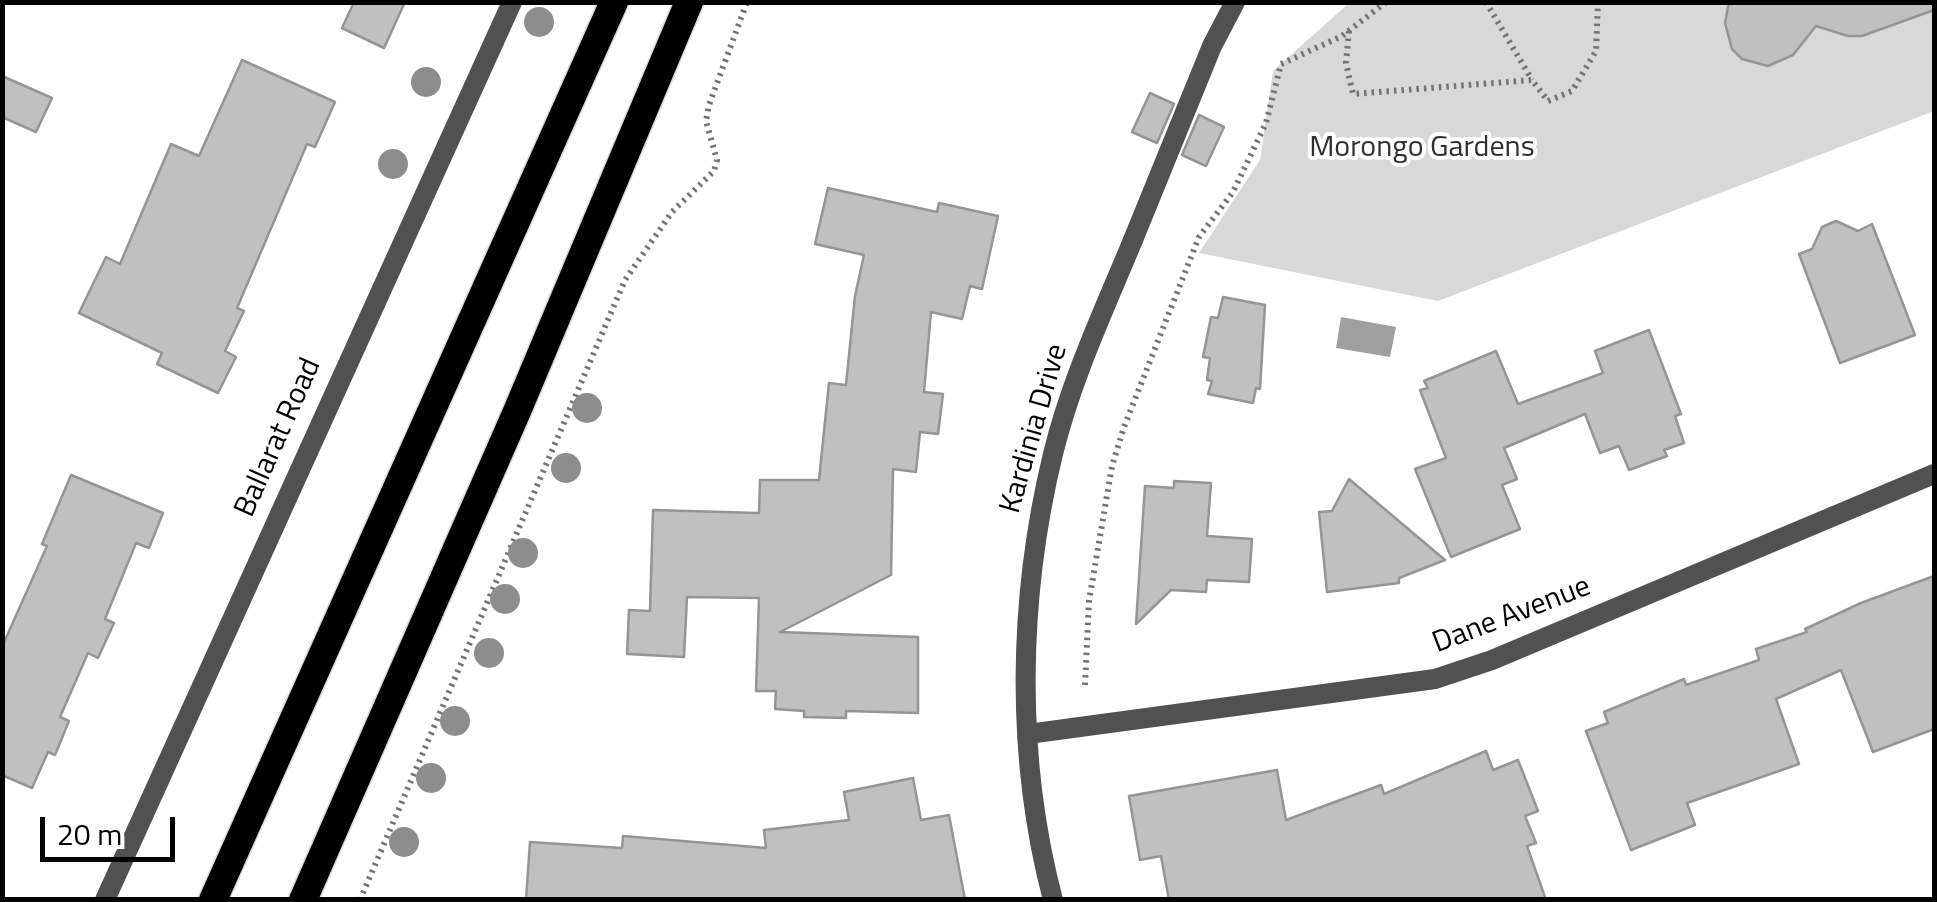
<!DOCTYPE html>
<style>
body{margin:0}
#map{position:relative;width:1937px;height:902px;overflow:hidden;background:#fff;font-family:"Titillium Web",sans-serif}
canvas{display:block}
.frame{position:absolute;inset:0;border:5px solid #000;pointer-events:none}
.scale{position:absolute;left:40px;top:817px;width:135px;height:45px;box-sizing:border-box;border:5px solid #000;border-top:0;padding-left:12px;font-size:30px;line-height:35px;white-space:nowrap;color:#000;-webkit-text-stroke:8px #fff;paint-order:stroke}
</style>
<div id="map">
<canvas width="1937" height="902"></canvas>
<div class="frame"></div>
<div class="scale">20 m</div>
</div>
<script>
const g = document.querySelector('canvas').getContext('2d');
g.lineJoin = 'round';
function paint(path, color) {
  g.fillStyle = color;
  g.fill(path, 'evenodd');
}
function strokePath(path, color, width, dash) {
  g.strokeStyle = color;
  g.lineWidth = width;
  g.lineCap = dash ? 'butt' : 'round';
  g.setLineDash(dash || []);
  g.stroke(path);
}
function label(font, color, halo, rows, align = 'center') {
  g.font = font + ' "Titillium Web",sans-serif';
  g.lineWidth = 8;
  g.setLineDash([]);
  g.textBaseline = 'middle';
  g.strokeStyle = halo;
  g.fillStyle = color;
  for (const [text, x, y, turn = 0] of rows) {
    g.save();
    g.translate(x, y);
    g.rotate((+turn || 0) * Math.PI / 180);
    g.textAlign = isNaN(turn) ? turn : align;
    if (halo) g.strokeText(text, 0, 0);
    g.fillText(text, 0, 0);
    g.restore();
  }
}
paint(new Path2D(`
 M1349,3H1934V111L1438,301L1199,253L1260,160L1273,71Z`), '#d8d8d8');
paint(new Path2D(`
 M1341,317L1396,327L1390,357L1336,348Z`), '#9f9f9f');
const building = new Path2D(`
 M354,2H405L384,48L342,28Z
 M1729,2H1934V10L1862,36H1848L1816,26L1793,55L1768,66L1742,59L1732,49L1725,23Z
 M242,60L335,102L315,147L307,144L237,308L244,311L225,351L236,357L218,393L157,364L162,353L79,313L106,257L120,264L171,144L199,156Z
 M2,76L52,98L36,132L2,117Z
 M1150,93L1174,104L1157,143L1132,132Z
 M1199,115L1224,127L1206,166L1182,155Z
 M828,188L937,212L939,203L998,216L982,289L970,286L962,319L931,312L924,392L943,394L938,434L920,432L916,472L893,469L891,575L780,632L918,637V713L846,711V718L804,717V711L775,709L776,691H756L759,598L687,597L684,657L627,654L629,610L650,611L653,510L759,513L760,480H819L829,383L846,385L855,296L864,255L815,244Z
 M1836,221L1858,231L1872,224L1915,335L1840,363L1799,254L1812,249L1822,227Z
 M1223,297L1265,305L1260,389L1256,388L1253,403L1208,394L1212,381L1207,380L1210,358L1203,357L1211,317L1218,318Z
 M1649,330L1681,414L1675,416L1684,443L1664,450L1667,456L1629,470L1619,446L1600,453L1585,414L1504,448L1517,479L1502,485L1520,529L1451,557L1415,469L1446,458L1420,390L1428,388L1424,381L1496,351L1518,404L1603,373L1595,351Z
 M71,475L163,513L149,548L136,543L105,619L114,623L98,658L88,653L60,717L69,721L55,755L48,752L32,788L2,775V647L47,546L42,544Z
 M1349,479L1445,560L1399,578V583L1327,592L1319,512L1332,511Z
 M1174,481L1211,483L1207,536L1252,539L1249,582L1207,580L1206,592L1171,590L1136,624L1145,486L1174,488Z
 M1934,576V729L1873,752L1841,670L1776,699L1799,764L1687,803L1695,825L1631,850L1586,731L1608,723L1604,712L1684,679L1686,685L1759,660L1756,649L1807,632L1805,629L1861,603Z
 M1486,751L1493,770L1518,760L1538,811L1525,816L1536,843L1527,846L1546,900H1169L1161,856L1140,860L1129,796L1277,770L1286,820L1381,785L1384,794Z
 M913,778L921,820L949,815L965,900H526L530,842L622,848L623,836L766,848L764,830L849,820L844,792Z`);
paint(building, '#c0c0c0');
strokePath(building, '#959595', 2.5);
const trunk = new Path2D(`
 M213,900L614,2
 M303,900L518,409L689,2`);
strokePath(trunk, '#dbdbdb', 31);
strokePath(new Path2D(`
 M1486,2L1532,80
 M1349,31L1346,63L1353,94L1532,80L1548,101L1572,91L1596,51L1598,2
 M1085,685L1089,601L1112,466L1124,427L1199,237L1233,192L1266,123L1281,64L1342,36L1386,2
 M360,900L625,280L672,212L714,171L717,160L706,121L709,105L747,2`), '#737373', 6, [2.5, 5]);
strokePath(new Path2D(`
 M1133,240L1212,46L1235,2`), '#515151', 20);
strokePath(new Path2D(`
 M1028,734L1435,679L1492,660L1934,474
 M105,900L512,2
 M1053,900C1015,756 1018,598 1053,454C1071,380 1104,310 1133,240`), '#515151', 20);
strokePath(trunk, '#000', 28);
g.fillStyle = '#8d8d8d';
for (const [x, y] of [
 [539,22],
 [426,82],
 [393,164],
 [587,408],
 [566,468],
 [523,553],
 [505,599],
 [489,653],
 [455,721],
 [431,778],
 [404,842]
]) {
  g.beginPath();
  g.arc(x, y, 15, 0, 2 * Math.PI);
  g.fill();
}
label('30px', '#2f2f2f', '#fff', [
 ["Morongo Gardens",1422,149]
]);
label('30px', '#000', '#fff', [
 ["Kardinia Drive",1035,429,-74],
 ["Ballarat Road",279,438,-66],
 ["Dane Avenue",1512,616,-21]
]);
</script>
